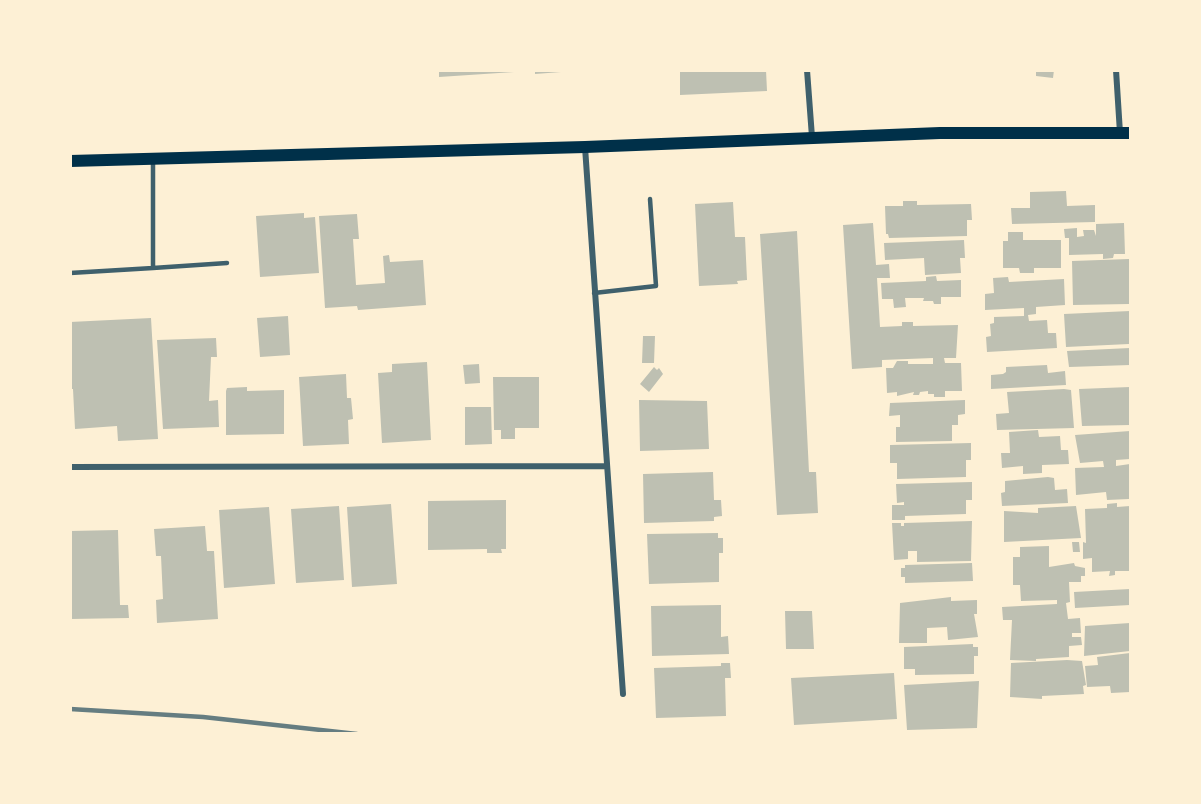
<!DOCTYPE html>
<style>
body{margin:0}
#map{position:relative;width:1201px;height:804px;overflow:hidden;background:#fdf0d5;font-family:Lora,serif}
canvas{display:block}
.frame{position:absolute;inset:0;border:72px solid #fdf0d5;pointer-events:none}
</style>
<div id="map">
<canvas width="1201" height="804"></canvas>
<div class="frame"></div>
</div>
<script>
const g = document.querySelector('canvas').getContext('2d');
g.lineJoin = 'round';
function paint(path, color) {
  g.fillStyle = color;
  g.fill(path, 'evenodd');
}
function strokePath(path, color, width, dash) {
  g.strokeStyle = color;
  g.lineWidth = width;
  g.lineCap = dash ? 'butt' : 'round';
  g.setLineDash(dash || []);
  g.stroke(path);
}
paint(new Path2D(`
 M439,70H514V72L439,77Z
 M535,70H561V72L535,74Z
 M680,70H766L767,91L680,95Z
 M1036,70H1054L1053,78L1036,76Z
 M1066,191L1067,206L1095,205V222L1012,224L1011,208H1030V192Z
 M903,201H917V205L971,204L972,220H967V236L889,238L888,234H886L885,206H903Z
 M733,202L735,237H745L747,280L737,281L738,284L699,286L695,204Z
 M304,213V218L315,217L319,273L260,277L256,216Z
 M357,214L359,239H353L356,285L385,283L383,256L389,255L390,262L423,260L426,305L358,310L357,306L325,308L319,216Z
 M873,223L876,265L889,264L890,278H877L880,327L902,326V322H913V326L958,325L956,358H944L945,363H961L962,391H945V397H934V394H928V391L920,392L919,395H913L914,392L897,396V392L887,393L886,368H893L897,361H908V364H933V358L882,360V367L852,369L843,225Z
 M1124,223L1125,254H1114L1113,258L1103,259V254L1069,255V238H1065L1064,229L1077,228V237L1084,236L1083,230H1094L1096,236V224Z
 M797,231L809,472H816L818,513L777,515L760,234Z
 M1008,232H1023V240H1061V268H1034V273H1020L1019,268H1003V241H1008Z
 M964,240L965,258H960L961,273L925,275L924,258L885,260L884,243Z
 M1129,259V304L1073,305L1072,261Z
 M936,276L937,281L961,280V297H941V304H934L933,301H923L924,298H905L906,307L894,308L893,299H882L881,283L926,281V277Z
 M1008,277L1009,282L1064,279L1065,305L1036,307V314L1028,315L1029,321L1047,320L1048,333H1056L1057,348L987,352L986,337L991,336L990,324L994,323V317L1024,316V308L985,310V294L994,293L993,278Z
 M1130,311L1129,344L1066,347L1064,314Z
 M288,316L290,355L260,357L257,318Z
 M151,318L158,439L118,441L117,426L75,429L73,389H70V322Z
 M643,336H655L654,363H642Z
 M216,338L217,357H211L209,401L218,400L219,427L163,429L157,340Z
 M1130,348V365L1069,367L1067,351Z
 M427,362L431,440L382,443L378,373L392,372V364Z
 M479,364L480,383L465,384L463,365Z
 M1047,365L1048,373L1065,371L1066,385L991,389V375L1003,374L1006,372V367Z
 M654,367L657,370L659,368L663,374L649,392L640,384Z
 M346,374L347,398H351L353,419L348,420L349,444L303,446L299,377Z
 M493,377H539V428H515V439H501V430H494Z
 M247,387V391L284,390V434L226,435V391L227,388Z
 M1130,387V425L1082,426L1079,389Z
 M1064,389L1071,390L1074,428L997,430L996,414L1009,413L1007,392Z
 M639,400L707,401L709,449L640,451Z
 M965,400V414L958,415V425H952V441L896,442V427H900V415L889,416L890,403Z
 M465,407H491L492,444L465,445Z
 M1038,430L1039,437L1060,436L1061,450H1068L1069,464L1042,465V473L1023,474V466L1002,468L1001,453H1010L1009,432Z
 M1130,431V459L1116,460V466L1130,464L1129,499L1107,500L1106,492L1076,495L1075,468L1104,467L1103,461L1080,463L1075,435Z
 M971,443V460H966V477L897,479V463H890V445Z
 M713,472L714,500H721L722,516L714,517V521L644,523L643,474Z
 M1048,477L1054,478L1055,490L1067,489L1068,503L1002,506L1001,493L1005,492V481Z
 M972,482V500H966V514L905,516V520H892V505H904V502L897,503L896,484Z
 M506,500V549H501L502,553H487V549L428,550V501Z
 M1117,503V507L1130,506V571H1115V575L1109,576L1110,571L1092,572V558L1083,559V542L1086,543L1085,509L1107,508V504Z
 M391,504L397,584L352,587L347,507Z
 M339,506L344,580L296,583L291,509Z
 M1076,506L1081,538L1004,542V511L1038,513V508Z
 M269,507L275,584L224,588L219,510Z
 M972,521L971,561L917,562V551H908V559L894,560L892,523H901V526H904V523Z
 M205,526L207,551H214L218,619L157,623L156,600L163,599L161,556H156L154,529Z
 M118,530L120,605H128L129,618L70,619V531Z
 M718,533V538H723V553H719V582L649,584L647,534Z
 M1072,542H1079L1080,552H1073Z
 M1049,546V567L1074,563L1075,566L1085,568V576H1081V582H1069L1070,602L1066,603L1068,619L1080,618L1081,633H1072V637H1081L1082,645L1069,646V657L1036,659V661L1010,660L1012,620H1003L1002,607L1057,604V600L1021,601L1020,585H1013V557H1020V547Z
 M972,563L973,581L905,583V577H901V568H905V565Z
 M1130,589V605L1075,608L1074,592Z
 M951,597V601L977,600V614H974L978,637L948,640L947,627L927,628V643H899L900,603Z
 M721,605V637L728,636L729,654L652,656L651,606Z
 M785,611H812L814,649H786Z
 M1130,623V651L1084,656L1085,626Z
 M973,644V647H978V656H974V674L915,675V669H904V647Z
 M1130,653V692L1111,693L1110,686L1087,687L1085,666L1098,665L1097,657Z
 M1067,660L1082,661L1086,685L1083,686L1084,694L1042,696V699L1010,697L1011,663Z
 M721,663H730L731,678H725L726,716L656,718L654,668L721,666Z
 M894,673L897,719L794,725L791,678Z
 M979,681L977,728L907,730L904,685Z`), '#bec0b2');
strokePath(new Path2D(`
 M153,268L227,263
 M70,273L153,268V159
 M594,293L656,286L650,199`), '#3f606c', 4.5);
strokePath(new Path2D(`
 M807,70L812,137
 M1116,70L1120,133
 M585,147L623,694
 M70,467L605,466`), '#3f606c', 6);
strokePath(new Path2D(`
 M70,161L585,147L940,133H1130`), '#003049', 12);
strokePath(new Path2D(`
 M70,709L203,717L357,734`), '#657d81', 4.5);
</script>
